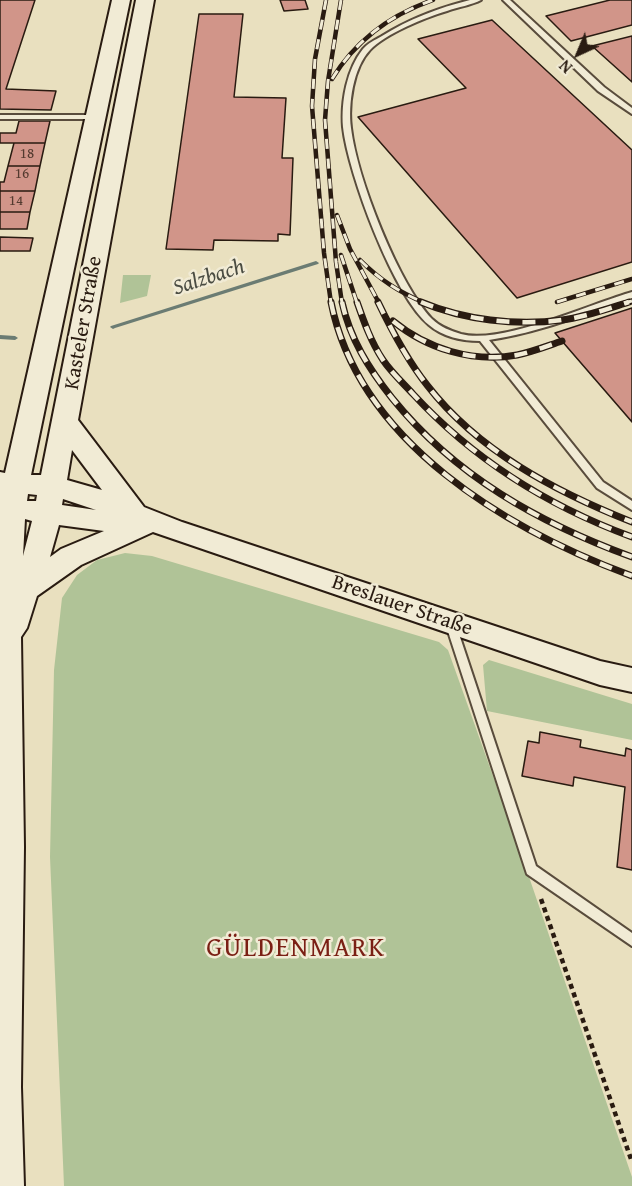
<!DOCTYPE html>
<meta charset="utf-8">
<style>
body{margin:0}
#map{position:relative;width:632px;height:1186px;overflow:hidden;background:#e9e0bf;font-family:"Gentium Book Plus",serif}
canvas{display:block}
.north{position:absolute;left:548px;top:24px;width:60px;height:60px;-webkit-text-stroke:4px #f1ebd5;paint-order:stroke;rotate:224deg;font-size:16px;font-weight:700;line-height:24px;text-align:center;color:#291b11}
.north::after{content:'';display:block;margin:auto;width:21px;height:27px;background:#291b11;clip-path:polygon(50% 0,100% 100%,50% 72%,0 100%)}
</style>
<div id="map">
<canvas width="632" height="1186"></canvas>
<div class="north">N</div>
</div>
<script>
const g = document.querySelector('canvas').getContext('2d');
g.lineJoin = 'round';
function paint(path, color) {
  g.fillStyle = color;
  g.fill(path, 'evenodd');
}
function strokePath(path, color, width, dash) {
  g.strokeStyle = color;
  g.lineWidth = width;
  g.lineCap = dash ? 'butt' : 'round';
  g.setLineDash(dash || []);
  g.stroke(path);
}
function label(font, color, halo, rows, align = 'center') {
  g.font = font + ' "Gentium Book Plus",serif';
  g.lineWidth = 5;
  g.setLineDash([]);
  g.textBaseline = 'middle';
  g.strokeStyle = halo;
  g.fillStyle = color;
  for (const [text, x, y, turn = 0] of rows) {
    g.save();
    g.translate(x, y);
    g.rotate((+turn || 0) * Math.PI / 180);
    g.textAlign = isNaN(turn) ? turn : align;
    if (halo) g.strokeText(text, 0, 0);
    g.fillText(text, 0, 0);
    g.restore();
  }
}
paint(new Path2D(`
 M123,275H151L147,296L120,303Z
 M125,553L152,556L439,642L448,650L528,874L632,1177V1186H64L50,857L54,670L62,598L77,575L97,560Z
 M489,660L632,704V740L487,711L483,665Z`), '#b0c397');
paint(new Path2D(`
 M316,261L319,263L318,264L115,328L113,329L110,327L111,326Z
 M0,335L15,336L18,338L15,340L0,339Z`), '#6b7c73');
const building = new Path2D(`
 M0,0H35L6,89L56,91L51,110L0,109Z
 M280,0H305L308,9L284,11Z
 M610,0H632V25L571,41L546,16Z
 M199,14H243L234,97L286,98L282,158H293L290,235L278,234V241L214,240L213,250L166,249Z
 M492,20L632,150V262L517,298L358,117L466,88L418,39Z
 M632,36V82L592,46Z
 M19,121H50L45,143H0V133H16Z
 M14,143H45L40,166H8Z
 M8,166H40L35,191H0V182H4Z
 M0,191H35L30,212H0Z
 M0,212H30L27,229H0Z
 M0,237L33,238L30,251H0Z
 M632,308V422L555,333Z
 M540,732L581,740L580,747L625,756L626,748L632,750V870L617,867L625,787L574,777L573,786L522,776L528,741L539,743Z`);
paint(building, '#d19589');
strokePath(building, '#291b11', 1.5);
const lane = new Path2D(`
 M470,0H481C472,5 458,7 447,11C426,17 385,34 370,50C353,68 348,104 351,128C357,178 398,283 432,319C440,327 451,331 461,334C501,345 590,304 632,292V298C585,314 538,333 489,340L603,482L632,501V510L597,488L480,341C462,341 443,337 429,325C393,295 348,173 343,127C341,101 347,69 363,49C368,43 375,40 382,36C409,19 438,8 470,0Z
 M503,0H510L604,87L632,108V114L598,91Z
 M0,115H95L99,117L95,119H0Z
 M450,618L454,619L455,622L536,866L632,933V946L527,874L445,622L446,619Z`);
const secondary = new Path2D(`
 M112,0H130L31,475H41L136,0H154L78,420L144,507L182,522L600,661L632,668V692L600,685L153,532L81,565L37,596L27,628L21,637L24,847L21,1087L24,1186H0V472L5,473ZM72,450L102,490L67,480ZM28,494L37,495L36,501H27ZM63,499L96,510L62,505ZM25,519L32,521L23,556ZM59,525L104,531L61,549L50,557Z`);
strokePath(lane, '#594c3c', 4);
strokePath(secondary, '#291b11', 4);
strokePath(new Path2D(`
 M541,899L632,1162`), '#291b11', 4.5, [5, 4]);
paint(lane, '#f1ebd5');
paint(secondary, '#f1ebd5');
const railFar1 = new Path2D(`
 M326,0L315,59L312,106L324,253L331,303
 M341,0L328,81L325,120L336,262L342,303
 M332,79C356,40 390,15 433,0
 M337,215L350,249L379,303
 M341,255L357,303
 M360,260C380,280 399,292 425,303
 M557,302L632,279
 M624,303L632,301`);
const rail = new Path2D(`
 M331,302C359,443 508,530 632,576
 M342,302C350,339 369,369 392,398C455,476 539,523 632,557
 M357,302C364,322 371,342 383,360C391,372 403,383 413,394C474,460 548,506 632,537
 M378,302C392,331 407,360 427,385C478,451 556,492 632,522
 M421,302C464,320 516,326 562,320C585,317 607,309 629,302
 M393,321C427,349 473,363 517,355C532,352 547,346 562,341`);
strokePath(railFar1, '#291b11', 4.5);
strokePath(rail, '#291b11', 7);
strokePath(railFar1, '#f1ebd5', 3, [10]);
strokePath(rail, '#f1ebd5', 4.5, [13]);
label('15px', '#533a2f', null, [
 ["18",27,154],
 ["16",22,174],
 ["14",16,201]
]);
label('21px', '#291b11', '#f1ebd5', [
 ["Kasteler Straße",84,323,-80],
 ["Breslauer Straße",402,606,19]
]);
label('italic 22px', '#4a4c42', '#f1ebd5', [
 ["Salzbach",209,278,-18]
]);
g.letterSpacing = '1.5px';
label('27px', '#7a1f14', '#f1ebd5', [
 ["GÜLDENMARK",296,949]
]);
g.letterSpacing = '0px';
</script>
